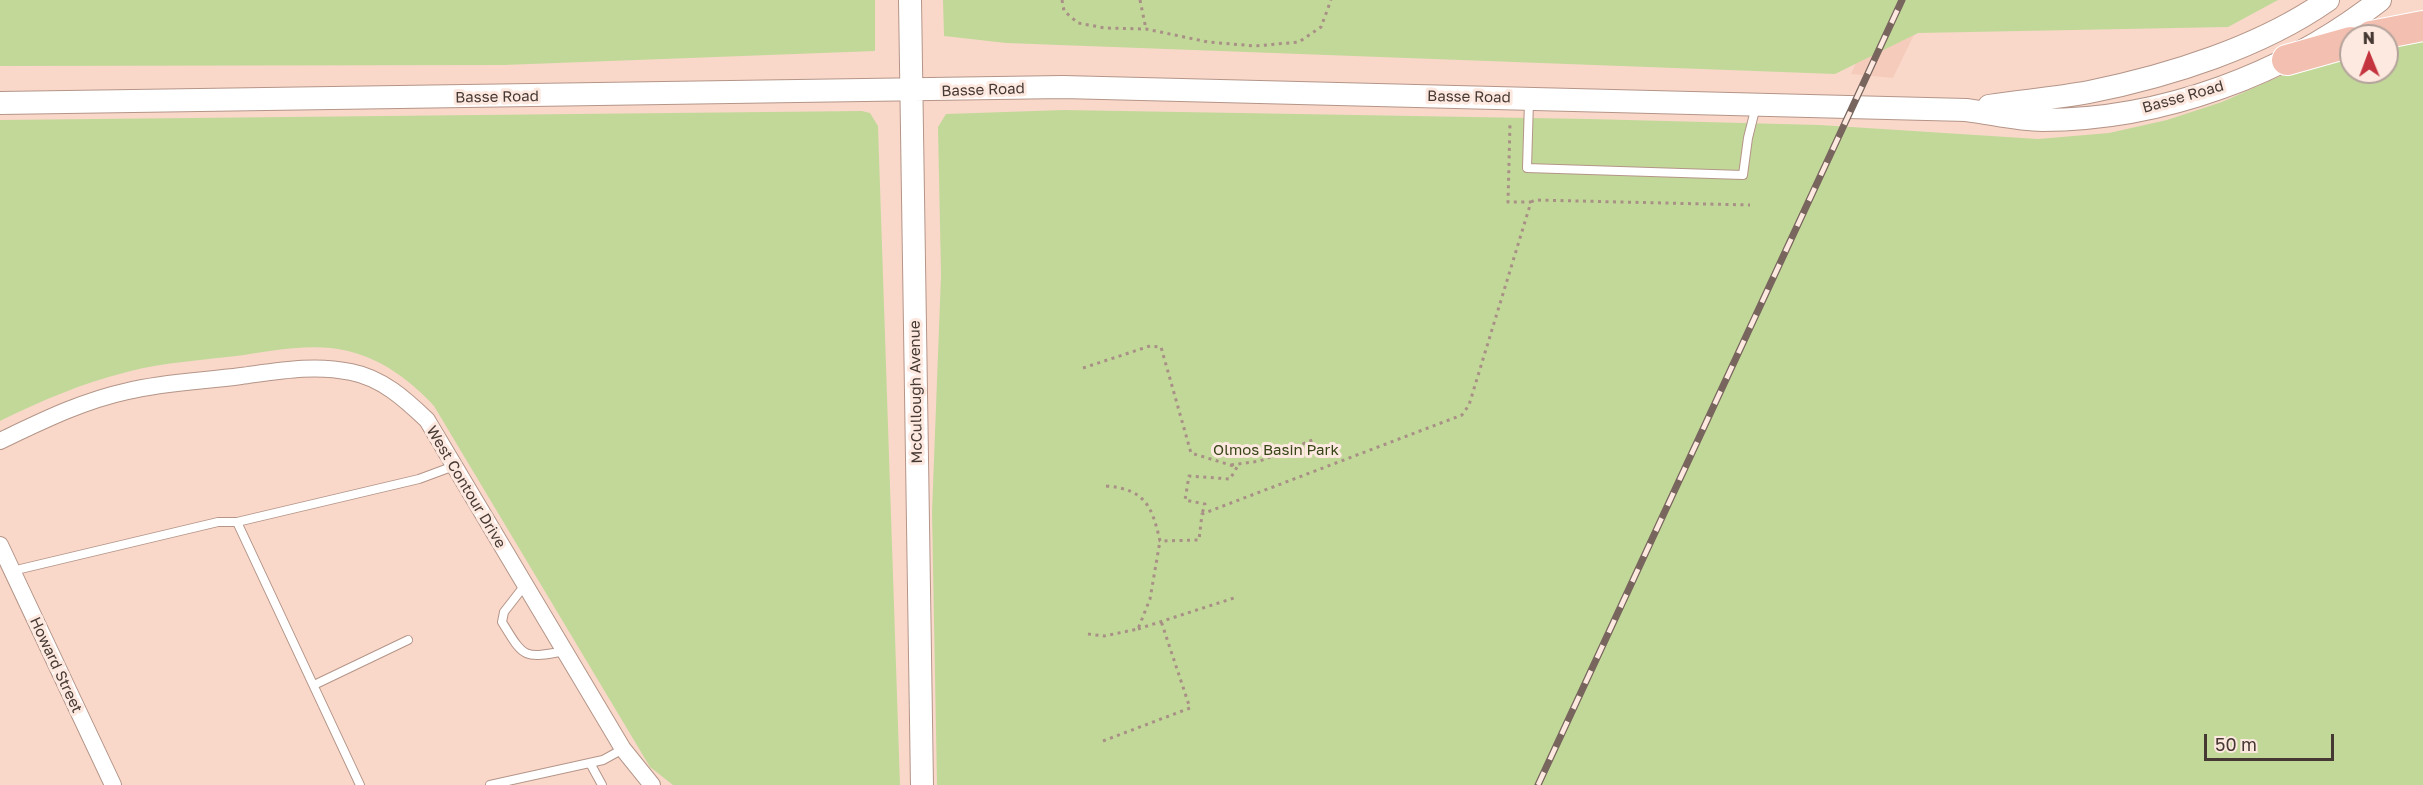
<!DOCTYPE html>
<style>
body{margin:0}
#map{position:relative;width:2423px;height:785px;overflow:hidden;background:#f9d8ca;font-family:"Golos Text",sans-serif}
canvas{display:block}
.north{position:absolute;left:2339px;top:24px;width:60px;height:60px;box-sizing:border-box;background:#fde9e0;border:2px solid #b4a39b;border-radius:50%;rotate:359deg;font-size:16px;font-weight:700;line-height:24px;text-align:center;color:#463933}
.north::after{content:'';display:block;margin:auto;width:21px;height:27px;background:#c4343f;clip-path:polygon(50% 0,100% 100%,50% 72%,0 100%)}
.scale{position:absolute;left:2204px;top:734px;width:130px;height:27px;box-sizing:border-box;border:3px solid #463933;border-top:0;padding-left:8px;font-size:18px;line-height:21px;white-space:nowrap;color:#463933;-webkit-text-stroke:4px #fde9e0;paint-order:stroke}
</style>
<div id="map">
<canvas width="2423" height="785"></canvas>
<div class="north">N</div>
<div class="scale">50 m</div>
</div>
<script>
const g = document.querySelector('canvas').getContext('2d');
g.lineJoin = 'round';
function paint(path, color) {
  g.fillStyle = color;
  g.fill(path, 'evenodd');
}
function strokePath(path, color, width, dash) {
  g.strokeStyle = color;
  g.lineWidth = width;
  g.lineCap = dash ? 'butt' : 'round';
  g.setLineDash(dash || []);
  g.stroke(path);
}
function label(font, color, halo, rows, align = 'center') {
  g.font = font + ' "Golos Text",sans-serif';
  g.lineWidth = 6;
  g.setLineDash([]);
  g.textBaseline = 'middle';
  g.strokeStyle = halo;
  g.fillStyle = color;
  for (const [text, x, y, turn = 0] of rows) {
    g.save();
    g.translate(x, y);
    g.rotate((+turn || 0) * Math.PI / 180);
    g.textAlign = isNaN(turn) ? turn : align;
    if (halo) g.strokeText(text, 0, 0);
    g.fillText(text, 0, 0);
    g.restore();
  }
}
paint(new Path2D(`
 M1883,0H1931L1893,78L1851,74Z`), '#f5ccbb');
paint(new Path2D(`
 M0,0H875V51L504,65L0,66Z
 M943,0H2278L2228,27L1918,33L1835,74L1006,43L944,36Z
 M2423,33V785H937L932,512L941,275L938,127L946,114L1064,110L1589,119L1820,125L2038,139L2109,133L2167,120L2222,102L2294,70L2351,49V72H2387V40Z
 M862,111L870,113L878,126L900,785H673L650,767L434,406C411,381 382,359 348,351C313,343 278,350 244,355C206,360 164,362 127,372C82,383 41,401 0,421V120Z`), '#c2d899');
const service = new Path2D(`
 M1529,101L1527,168L1743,175L1748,138L1756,106
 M12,571L218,522H237
 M525,585L504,612L502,622C524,658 523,659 565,651
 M314,685L408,640
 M590,763L602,785
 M360,785L237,522L419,479L454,466
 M490,785L603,760L623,749`);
const minor = new Path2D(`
 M0,441C42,421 82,401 128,391C164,382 204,381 241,376C278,371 314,364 351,372C382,378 405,399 427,420L623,749L652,785
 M0,545L113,785`);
const secondary = new Path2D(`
 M910,0L922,785
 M0,103L1063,87L1966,110C1991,113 2017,120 2042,120C2162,120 2286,74 2380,0
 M1989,106C2022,101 2056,98 2089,92C2169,76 2261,47 2328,0`);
const motorway = new Path2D(`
 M2371,36L2423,26
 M2287,60L2351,42`);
strokePath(service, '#b49588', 10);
strokePath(minor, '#b49588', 18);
strokePath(secondary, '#b49588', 24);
strokePath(motorway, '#fff', 32);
strokePath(new Path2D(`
 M1062,0L1064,11L1078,23L1105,28L1146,29L1208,42L1255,46L1299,42L1321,27L1331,0
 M1140,0L1146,29
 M1531,202L1535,200L1750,205
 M1083,368L1150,346L1161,347L1191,453L1237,467L1230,479L1189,476L1185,500L1205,504L1202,514
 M1231,465L1260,461L1315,439
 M1106,486C1145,489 1152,506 1160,541L1199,540L1202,514L1462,415L1469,405L1531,202H1508L1510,123
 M1138,629L1237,597
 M1088,634L1104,636L1138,629L1150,599L1160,541
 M1103,741L1190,708L1161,621`), '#a89086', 3, [3, 4.5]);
strokePath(service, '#fff', 8);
strokePath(minor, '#fff', 16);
strokePath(secondary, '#fff', 22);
strokePath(motorway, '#f2bfb0', 30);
const rail = new Path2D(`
 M1538,785L1902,0`);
strokePath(rail, '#78655d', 7);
strokePath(rail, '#fde9e0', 4.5, [14]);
label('15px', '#463933', '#fde9e0', [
 ["Basse Road",983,90,-2],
 ["Basse Road",497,97,-1],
 ["Basse Road",1469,97,1],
 ["Basse Road",2183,97,-16],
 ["McCullough Avenue",916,392,-91],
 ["West Contour Drive",466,487,59],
 ["Howard Street",56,665,65]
]);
label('15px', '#374517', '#fde9e0', [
 ["Olmos Basin Park",1276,450]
]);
</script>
